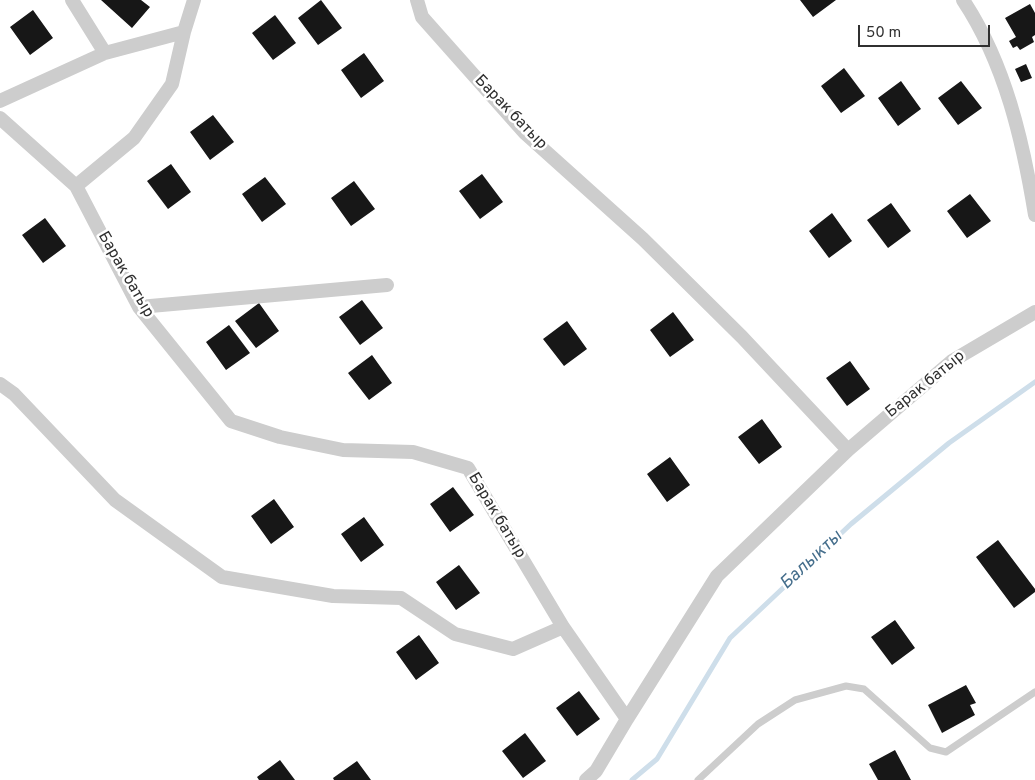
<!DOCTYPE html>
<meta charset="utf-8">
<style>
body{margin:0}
#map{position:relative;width:1035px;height:780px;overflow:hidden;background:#fff;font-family:Overpass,sans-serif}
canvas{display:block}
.scale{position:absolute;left:858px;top:25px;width:132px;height:22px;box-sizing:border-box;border:2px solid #303030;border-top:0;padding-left:6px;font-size:15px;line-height:18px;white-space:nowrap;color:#303030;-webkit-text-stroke:4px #fff;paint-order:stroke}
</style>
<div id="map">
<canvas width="1035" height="780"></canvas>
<div class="scale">50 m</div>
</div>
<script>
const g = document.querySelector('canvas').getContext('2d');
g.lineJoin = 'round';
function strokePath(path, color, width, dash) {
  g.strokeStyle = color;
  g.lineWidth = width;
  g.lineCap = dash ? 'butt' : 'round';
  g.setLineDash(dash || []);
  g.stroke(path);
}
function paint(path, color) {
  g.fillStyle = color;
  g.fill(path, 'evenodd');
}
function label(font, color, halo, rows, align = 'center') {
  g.font = font + ' Overpass,sans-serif';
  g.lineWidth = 5;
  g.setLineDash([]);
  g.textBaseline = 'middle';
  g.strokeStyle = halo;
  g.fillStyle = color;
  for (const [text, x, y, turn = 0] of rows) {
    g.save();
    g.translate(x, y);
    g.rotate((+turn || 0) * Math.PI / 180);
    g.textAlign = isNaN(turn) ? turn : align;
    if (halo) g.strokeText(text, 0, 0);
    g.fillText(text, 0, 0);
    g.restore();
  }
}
strokePath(new Path2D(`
 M632,780L657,759L730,638L851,524L949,443L1035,382`), '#cedeea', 5);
paint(new Path2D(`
 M101,0H141L150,7L132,28Z
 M321,0L342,28L318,45L298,18Z
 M800,0H836L813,17Z
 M1030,4L1035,13V35L1032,37L1034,42L1020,50L1017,46L1013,48L1009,41L1016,37L1005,18Z
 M33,10L53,38L30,55L10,27Z
 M275,15L296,43L273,60L252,33Z
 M364,53L384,81L361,98L341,70Z
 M1026,64L1032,78L1021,82L1015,69Z
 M844,68L865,96L841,113L821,86Z
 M901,81L921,109L898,126L878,98Z
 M961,81L982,108L958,125L938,98Z
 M213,115L234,142L210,160L190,132Z
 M171,164L191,192L168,209L147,181Z
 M482,174L503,202L480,219L459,191Z
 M265,177L286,204L262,222L242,194Z
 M354,181L375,209L351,226L331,198Z
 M970,194L991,221L967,238L947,211Z
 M891,203L911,231L888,248L867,220Z
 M832,213L852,241L829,258L809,231Z
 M45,218L66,246L43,263L22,235Z
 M362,300L383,328L360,345L339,317Z
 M259,303L279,331L256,348L235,321Z
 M673,312L694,340L670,357L650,330Z
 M567,321L587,349L564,366L543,339Z
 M229,325L250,353L226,370L206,342Z
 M372,355L392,383L369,400L348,373Z
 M850,361L870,389L847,406L826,378Z
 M762,419L782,447L759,464L738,437Z
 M670,457L690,485L667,502L647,474Z
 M453,487L474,515L450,532L430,504Z
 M274,499L294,527L271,544L251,516Z
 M364,517L384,545L361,562L341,534Z
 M998,540L1035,589V592L1014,608L976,557Z
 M459,565L480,593L456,610L436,582Z
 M895,620L915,648L892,665L871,637Z
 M419,635L439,663L416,680L396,652Z
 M966,685L976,703L970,705L975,715L942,733L928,705Z
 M579,691L600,719L577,736L556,708Z
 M525,733L546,761L523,778L502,751Z
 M895,750L911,780H878L869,764Z
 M280,760L295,780H259L257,777Z
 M357,761L371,780H334L333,778Z`), '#171717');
strokePath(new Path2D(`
 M698,780L758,724L795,700L846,686L864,689L930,748L946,752L1035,692`), '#cdcdcd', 7);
strokePath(new Path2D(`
 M72,0L105,53
 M417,0L422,17L525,133L643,239L742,337L848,450
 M963,0C1005,63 1023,141 1035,215
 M0,101L105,53L184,32
 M0,118L76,186L139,307L231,421L280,437L343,450L413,452L468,468L563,627L627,719L717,576L848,450L952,361L1035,312
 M76,186L134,138L172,84L184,32L194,0
 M139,307L387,285
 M0,384L14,394L115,500L222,577L333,596L401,598L455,634L513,649L563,627
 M586,780L596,771L627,719`), '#cdcdcd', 14);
label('16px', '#303030', '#fff', [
 ["Барак батыр",510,113,46],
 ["Барак батыр",125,275,60],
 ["Барак батыр",926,385,-39],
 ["Барак батыр",496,516,59]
]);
label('italic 18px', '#456e8c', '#fff', [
 ["Балыкты",812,561,-43]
]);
</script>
